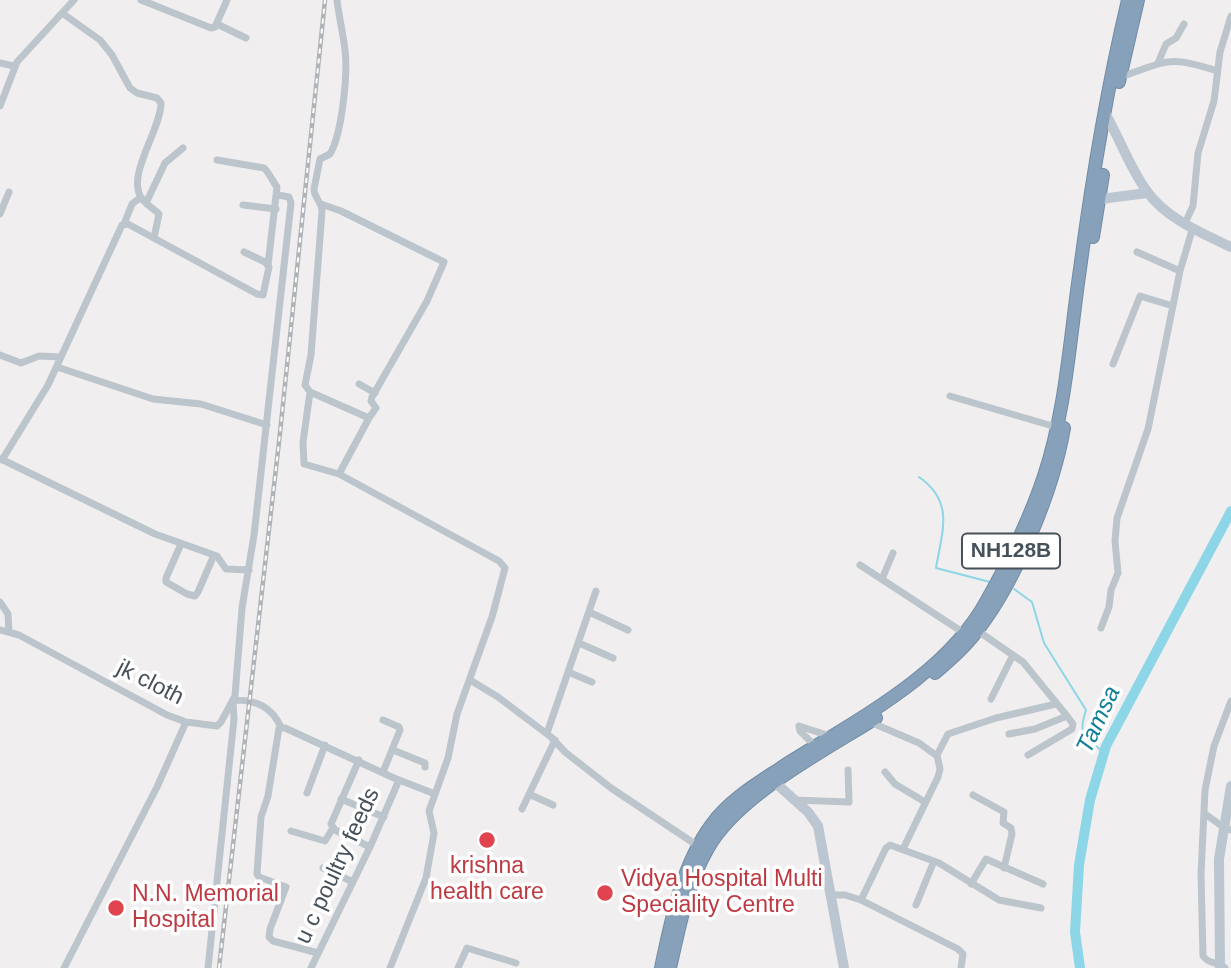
<!DOCTYPE html>
<style>
body{margin:0}
canvas{display:block;background:#f0eeee}
</style>
<canvas width="1231" height="968"></canvas>
<script>
const g = document.querySelector('canvas').getContext('2d');
g.lineJoin = 'round';
function strokePath(path, color, width, dash) {
  g.strokeStyle = color;
  g.lineWidth = width;
  g.lineCap = dash ? 'butt' : 'round';
  g.setLineDash(dash || []);
  g.stroke(path);
}
function label(font, color, halo, rows, align = 'center') {
  g.font = font + ' Arial,sans-serif';
  g.lineWidth = 7;
  g.setLineDash([]);
  g.textBaseline = 'middle';
  g.strokeStyle = halo;
  g.fillStyle = color;
  for (const [text, x, y, turn = 0] of rows) {
    g.save();
    g.translate(x, y);
    g.rotate((+turn || 0) * Math.PI / 180);
    g.textAlign = isNaN(turn) ? turn : align;
    if (halo) g.strokeText(text, 0, 0);
    g.fillText(text, 0, 0);
    g.restore();
  }
}
strokePath(new Path2D(`
 M919,477C955,502 942,531 936,568L990,582
 M1014,589L1032,602L1044,643L1086,710C1077,737 1085,735 1104,753`), '#8dd6e7', 2);
strokePath(new Path2D(`
 M1080,968L1075,932L1079,865L1090,800L1106,746L1231,511`), '#8dd6e7', 10);
const highway = new Path2D(`
 M1119,82L1138,0
 M1093,237L1103,175
 M935,673C950,660 965,647 977,631C1016,581 1053,491 1064,428
 M661,968C671,920 682,864 712,824C729,800 758,783 782,767C852,722 946,676 987,600C1009,561 1030,518 1044,476C1066,410 1070,337 1080,269C1092,179 1107,88 1128,0
 M670,968C679,929 687,885 707,850C736,796 824,751 876,718`);
strokePath(highway, '#738ca6', 14);
strokePath(new Path2D(`
 M141,0L211,28L215,27L227,0
 M337,0C339,17 343,33 345,50C348,74 342,134 330,154L320,159L314,189C314,198 322,202 322,211L311,355L305,385L310,392L369,418L339,474
 M62,13L100,40L112,55L130,88L137,93L157,98L161,103C161,130 125,176 142,199C147,205 154,209 159,214L154,238
 M217,24L246,38
 M0,63L14,66
 M1158,63L1166,44L1176,38L1184,24
 M1121,77C1167,61 1168,55 1217,71
 M0,106L17,62L74,0
 M217,160L264,168C268,171 273,182 277,187L268,265
 M146,203L165,163L183,148
 M321,204L341,211L444,262L427,301L372,397L371,401L376,408L369,418
 M243,205L276,209
 M0,214L9,192
 M1185,223L1193,206L1198,153L1214,101L1220,52L1231,16
 M124,224L132,204L141,197
 M1137,252L1180,271
 M0,355L21,363L39,356L61,357
 M1113,364L1140,296L1173,306
 M57,367L153,399L201,404L267,425
 M359,384L375,393
 M310,392L303,442L304,464L339,474L499,561L505,568L492,617L457,714L448,758L429,811L434,833L426,878L390,968
 M950,396L1056,427
 M1,459L155,534L217,556L226,569L249,570
 M2,460L48,385L122,225L128,224L257,294L263,295L269,267L265,262L244,252
 M181,544L166,578V582L187,594L195,596L198,592L214,555
 M860,565L964,633
 M882,579L893,553
 M0,602L8,614L9,632
 M589,612L628,630
 M1101,628L1109,607L1111,590L1118,573L1115,541L1117,518L1148,429L1180,271L1193,227
 M0,630L19,635L167,715L186,722L217,726L221,722L235,696L242,608L254,535L291,203L289,197L278,195
 M978,631L1023,662L1067,716L1035,729L1009,734
 M579,643L613,658
 M568,672L592,682
 M470,680L498,697L551,737L565,752L611,788L698,846
 M991,699L1013,655
 M234,700C256,700 271,706 281,727
 M383,720L399,727L400,730L383,772
 M870,722L919,743L937,756
 M547,733L596,591
 M815,746L800,731L799,726L830,736
 M393,750L425,763V767
 M1028,755L1072,729L1073,724L1067,716
 M359,760L331,824L335,830L370,847
 M885,772L895,784L925,802
 M307,793L325,745
 M529,794L553,805
 M973,795L1004,812L1003,823L1011,828L1012,834L1004,868
 M341,799L384,817
 M794,800L849,802L848,770
 M522,809L555,740
 M1204,813L1223,827L1231,830
 M291,831L325,841L333,828
 M903,849L938,777L940,769L937,755L948,734L996,718L1056,704
 M323,868L353,882
 M971,884L986,859L1043,884
 M832,895H845L861,900L958,949L963,954L961,968
 M861,900L886,848L890,845L939,863L999,900L1041,908
 M916,905L934,861
 M318,953L273,941L269,937L270,929L286,887L259,877L257,874L261,817L268,796L279,728H285L394,778L435,794
 M64,968L157,787L186,722
 M208,968L234,719L233,702
 M311,968L370,847L399,780
 M458,968L467,948L516,963
 M1225,968C1218,962 1208,964 1203,956L1201,874L1205,790L1214,746L1231,701`), '#bdc5cc', 7);
strokePath(new Path2D(`
 M1105,113C1120,139 1129,166 1146,190C1165,218 1201,233 1231,247
 M1093,200L1147,193
 M770,778L808,812L818,826L844,968
 M1220,968L1219,859L1231,786`), '#bcc6d1', 10);
strokePath(highway, '#87a1ba', 12);
const rail = new Path2D(`
 M219,968L280,433L325,0`);
strokePath(rail, '#b0b3b8', 4.5);
strokePath(rail, '#fff', 2, [5]);
for (const [x, y, r, color] of [
 [487,840,9,"#e0444e"],
 [605,893,9,"#e0444e"],
 [116,908,9,"#e0444e"]
]) {
  const dot = new Path2D();
  dot.arc(x, y, r, 0, 2 * Math.PI);
  g.fillStyle = color;
  g.fill(dot);
  strokePath(dot, '#fff', 2.5);
}
for (const [x, y, w] of [
 [1011,551,98]
]) {
  const box = new Path2D();
  box.roundRect(x - w / 2, y - 17.5, w, 35, 5);
  g.fillStyle = '#fff';
  g.fill(box);
  strokePath(box, '#47515a', 2);
}
label('bold 21px', '#47515a', null, [
 ["NH128B",1011,551]
]);
label('23px', '#47515a', '#fff', [
 ["jk cloth",150,683,27],
 ["u c poultry feeds",338,866,-65]
]);
label('23px', '#be3a42', '#fff', [
 ["krishna",487,867,"center"],
 ["health care",487,893,"center"],
 ["Vidya Hospital Multi",621,880],
 ["Speciality Centre",621,906],
 ["N.N. Memorial",132,895],
 ["Hospital",132,921]
], 'left');
label('italic 24px', '#13809a', '#fff', [
 ["Tamsa",1099,720,-65]
]);
</script>
